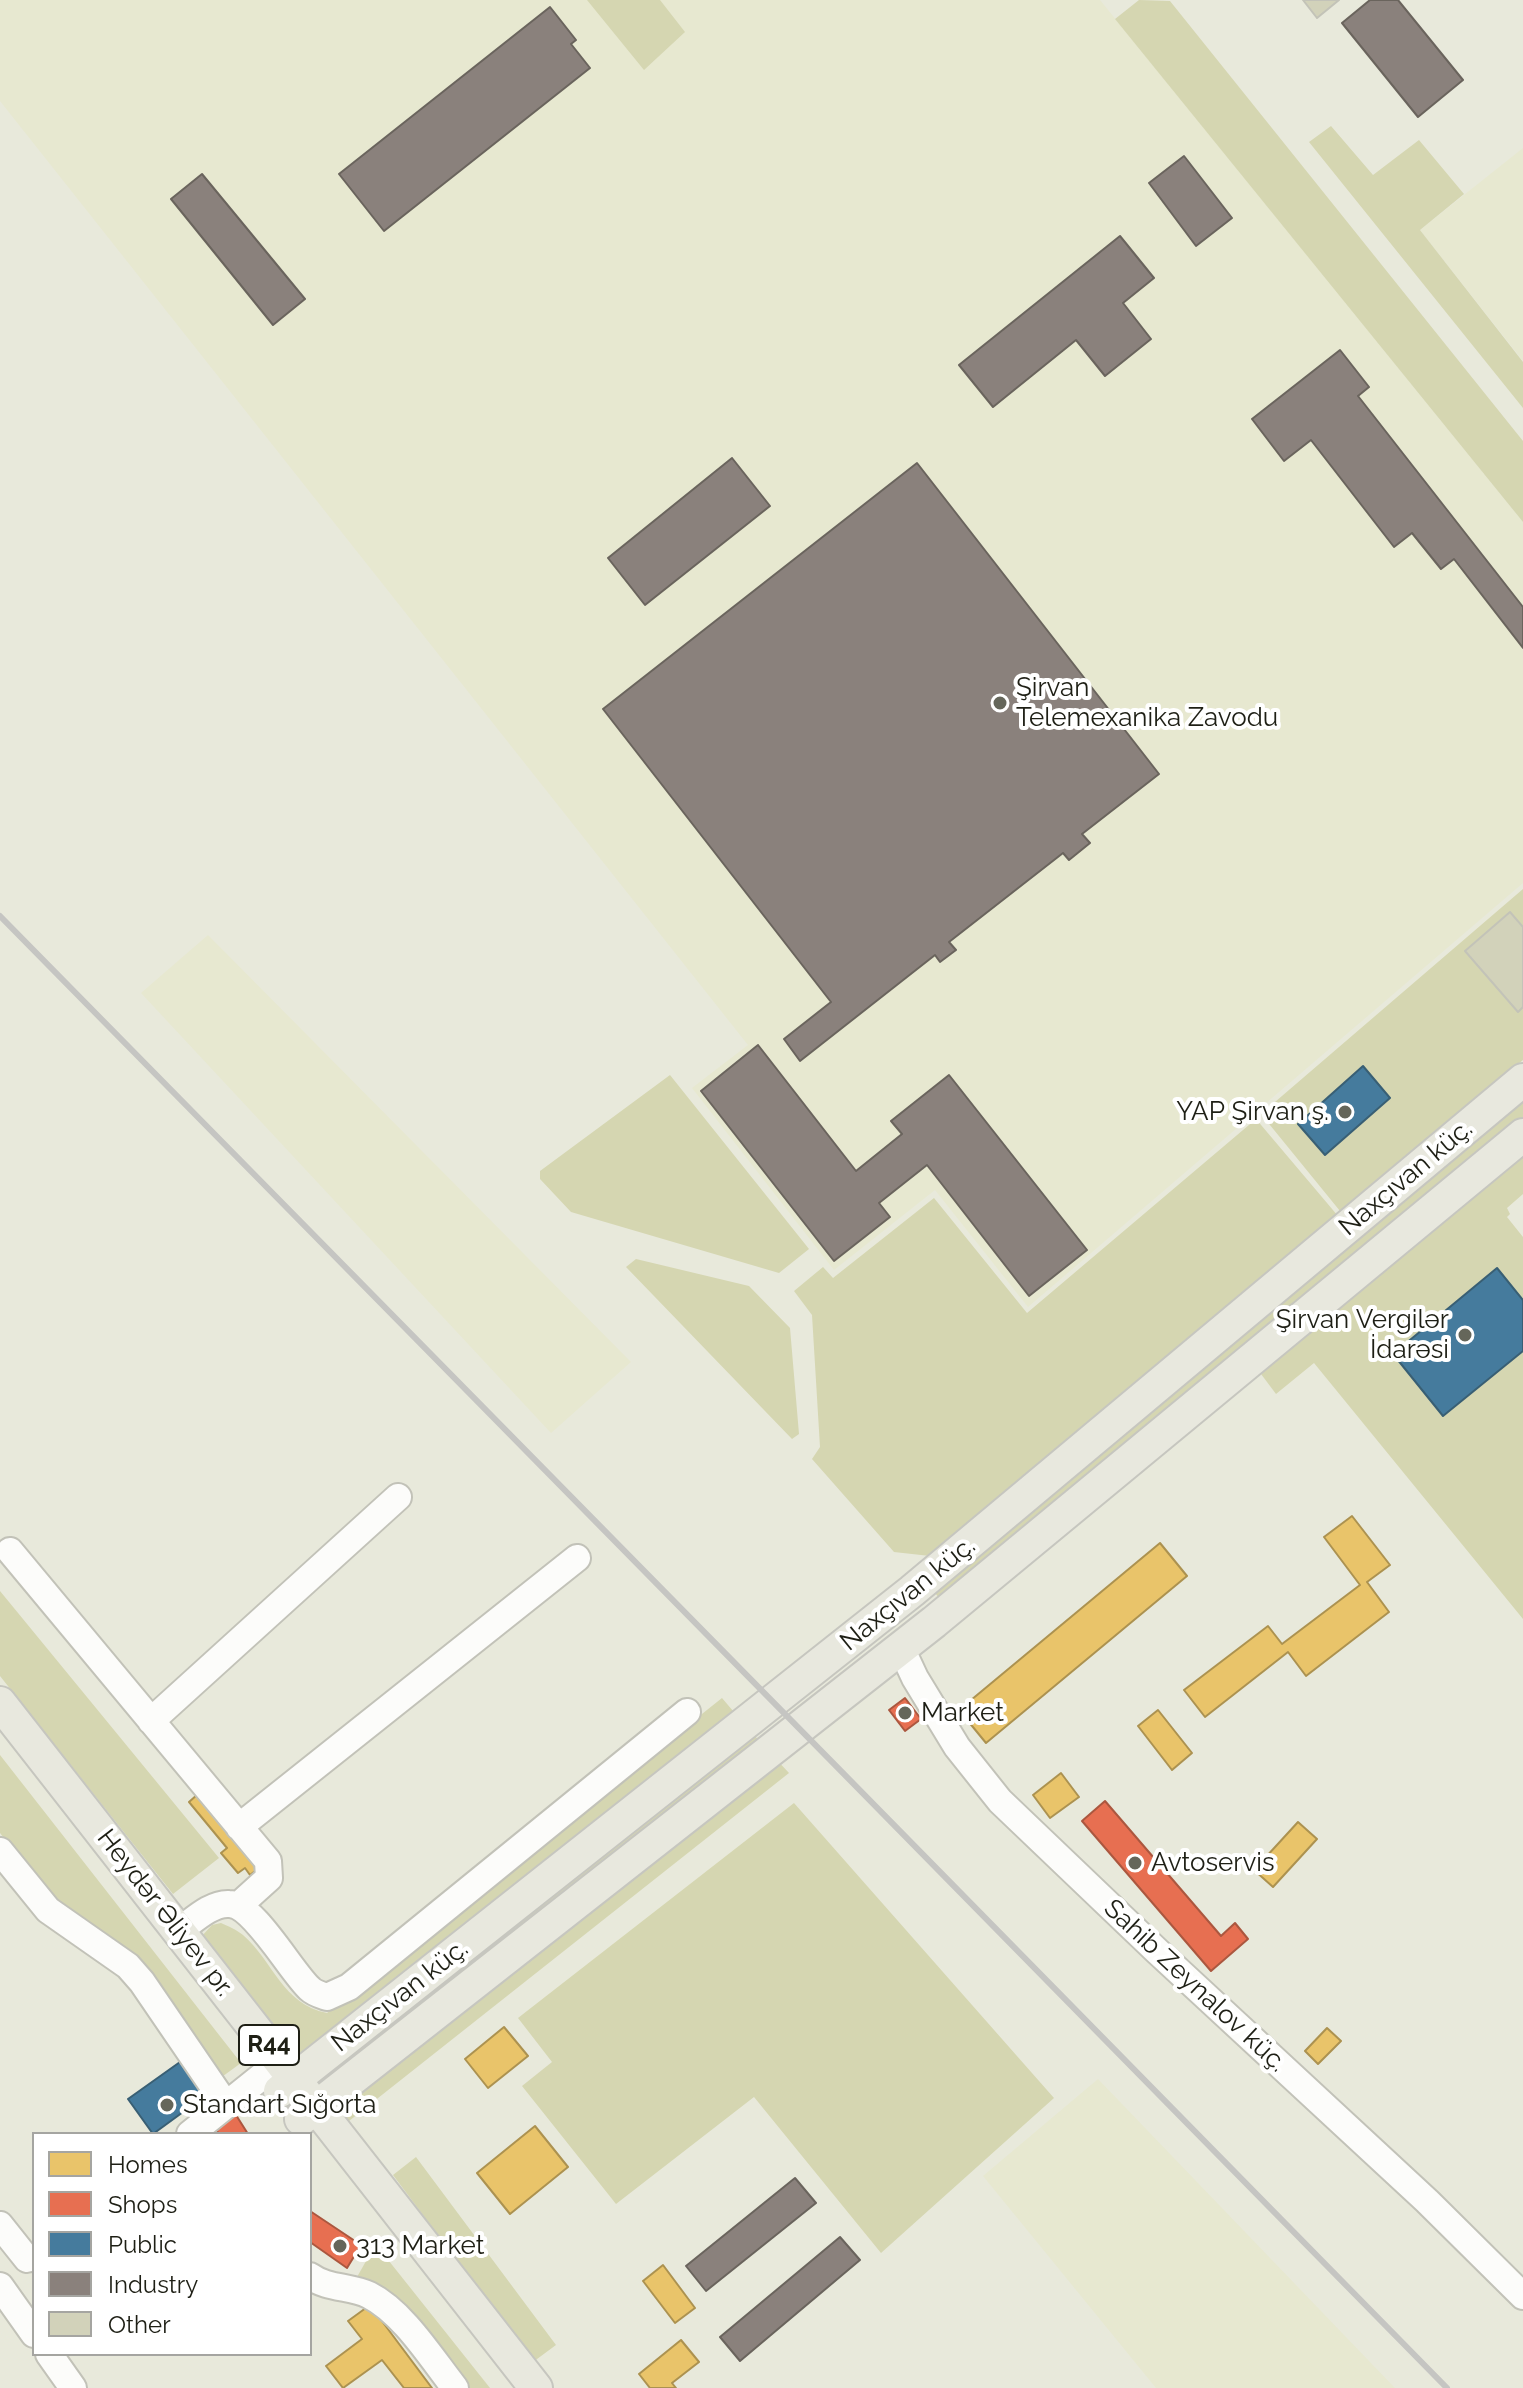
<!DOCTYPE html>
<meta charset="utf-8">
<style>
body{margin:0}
#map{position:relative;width:1523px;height:2388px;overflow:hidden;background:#e8e9db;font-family:Raleway,sans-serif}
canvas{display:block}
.legend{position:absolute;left:32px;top:2132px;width:280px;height:224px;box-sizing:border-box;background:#fff;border:2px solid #a5a5a1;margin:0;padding:10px 14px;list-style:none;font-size:24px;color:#1e1f15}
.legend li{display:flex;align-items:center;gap:16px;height:40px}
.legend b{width:40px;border:2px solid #a5a5a1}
</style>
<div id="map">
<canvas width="1523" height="2388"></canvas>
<ul class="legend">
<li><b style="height:22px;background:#e9c46a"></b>Homes</li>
<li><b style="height:22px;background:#e76f51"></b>Shops</li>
<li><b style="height:22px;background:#457b9d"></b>Public</li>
<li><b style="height:22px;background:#8a817c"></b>Industry</li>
<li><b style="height:22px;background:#d2d2ba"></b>Other</li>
</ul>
</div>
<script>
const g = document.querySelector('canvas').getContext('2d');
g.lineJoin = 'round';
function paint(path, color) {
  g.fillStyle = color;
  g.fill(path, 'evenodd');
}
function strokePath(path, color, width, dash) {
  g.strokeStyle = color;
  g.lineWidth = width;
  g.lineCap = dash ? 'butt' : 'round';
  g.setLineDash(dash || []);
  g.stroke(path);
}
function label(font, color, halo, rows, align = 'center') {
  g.font = font + ' Raleway,sans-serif';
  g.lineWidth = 8;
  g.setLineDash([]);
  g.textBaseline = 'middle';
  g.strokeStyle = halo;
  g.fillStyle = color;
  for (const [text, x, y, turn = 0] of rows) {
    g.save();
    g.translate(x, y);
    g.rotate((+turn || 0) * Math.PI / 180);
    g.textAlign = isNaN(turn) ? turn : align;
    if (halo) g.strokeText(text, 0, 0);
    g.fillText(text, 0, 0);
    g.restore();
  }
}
paint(new Path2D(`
 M0,0H1100L1523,522V883L1028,1307L935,1190L834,1270L692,1088L748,1045L0,101Z
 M1523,148V361L1420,230Z
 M208,935L631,1362L551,1433L141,993Z
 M1098,2079L1395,2388H1156L983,2176Z`), '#e7e8d0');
paint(new Path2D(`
 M587,0H660L685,32L644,70Z
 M1139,0L1170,1L1523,441V522L1115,19Z
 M1331,126L1373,175L1419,140L1464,194L1420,230L1523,362V408L1309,142Z
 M1523,889V1060L1340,1211L1261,1114Z
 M670,1075L809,1249L779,1273L571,1212L540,1179V1171Z
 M1523,1094V1119L943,1603L932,1589Z
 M1256,1119L1338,1216L930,1556L894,1552L812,1459L820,1447L812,1315L794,1291L823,1267L833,1278L934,1198L1027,1313Z
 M1523,1151V1194L1507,1208L1510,1214L1507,1217L1523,1237V1619L1314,1363L1276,1394L1258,1370Z
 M636,1259L749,1286L790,1328L799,1434L792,1439L626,1267Z
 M0,1591L219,1858L173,1894L0,1676Z
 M722,1698L739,1718L303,2060L201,1937L212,1925L221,1923C228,1926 237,1930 243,1935C274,1962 282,2004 327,2013Z
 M752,1732L763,1746L365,2058L354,2043Z
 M0,1755L241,2063L219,2079L74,1913L45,1891L0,1833Z
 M775,1758L789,1773L349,2121L337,2107Z
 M794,1803L1054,2098L881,2253L754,2097L616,2204L522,2086L552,2062L518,2018Z
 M416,2157L556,2345L533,2362L393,2175Z
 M374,2247L385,2256L490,2388H467L404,2309L357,2277Z`), '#d5d6b1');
const homes = new Path2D(`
 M1352,1516L1390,1565L1367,1582L1389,1612L1306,1676L1288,1652L1205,1717L1184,1690L1268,1626L1282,1644L1360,1585L1324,1537Z
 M1160,1543L1187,1576L986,1743L959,1710Z
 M1158,1710L1192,1753L1172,1770L1138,1726Z
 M1061,1773L1079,1797L1050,1818L1033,1795Z
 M198,1794L259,1868L250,1875L245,1868L238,1873L221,1853L227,1848L189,1802Z
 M1298,1822L1317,1839L1273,1887L1254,1870Z
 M504,2027L528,2056L488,2088L465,2059Z
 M1327,2028L1341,2041L1318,2064L1305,2051Z
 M535,2126L568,2167L510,2214L477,2173Z
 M663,2265L695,2308L675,2323L643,2281Z
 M370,2305L432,2388H404L382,2360L343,2388L326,2366L362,2339L348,2321Z
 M681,2340L699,2362L672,2383L676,2388H650L639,2374Z`);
paint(homes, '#e9c46a');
strokePath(homes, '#ac9250', 2);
const shops = new Path2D(`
 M905,1698L921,1719L905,1731L889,1710Z
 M1105,1801L1221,1936L1235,1923L1248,1939L1211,1971L1082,1821Z
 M236,2115L248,2134H219L215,2128Z
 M310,2211L361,2245L347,2268L310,2242Z`);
paint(shops, '#e76f51');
strokePath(shops, '#ab573f', 2);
const public = new Path2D(`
 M1363,1066L1390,1098L1325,1155L1298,1124Z
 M1497,1268L1523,1300V1351L1443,1416L1393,1354Z
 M180,2062L205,2096L153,2134L128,2099Z`);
paint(public, '#457b9d');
strokePath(public, '#395f74', 2);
const industry = new Path2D(`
 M1370,0H1398L1463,80L1418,117L1342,23Z
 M550,7L576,40L571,44L590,68L384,231L339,174Z
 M1184,156L1232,218L1196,246L1149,183Z
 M202,174L305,299L273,325L171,199Z
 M1120,236L1154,278L1123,303L1151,339L1105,376L1076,340L993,407L959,365Z
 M1340,350L1369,387L1358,396L1523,607V648L1454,559L1441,569L1412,533L1394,547L1311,440L1284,461L1252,419Z
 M732,458L770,506L645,605L608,558Z
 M917,463L1159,774L1082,834L1090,843L1069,860L1063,853L949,942L956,950L940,962L935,955L800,1061L784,1039L831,1002L603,709Z
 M758,1045L856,1171L902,1134L891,1121L949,1075L1087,1250L1029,1296L927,1165L879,1203L890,1217L834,1261L701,1091Z
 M795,2178L816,2203L706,2291L686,2266Z
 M840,2237L860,2260L740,2361L720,2337Z`);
paint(industry, '#8a817c');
strokePath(industry, '#6a645d', 2);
const building = new Path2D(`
 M1303,0H1339L1317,18Z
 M1510,912L1523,927V1007L1518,1012L1465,951Z`);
paint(building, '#d2d2ba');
strokePath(building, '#c3c3b8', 2);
const minor = new Path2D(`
 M10,1551L268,1861L269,1878L238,1906
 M901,1648L915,1678L957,1747L1000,1801L1157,1951L1427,2201L1523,2296
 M151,1721L398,1497
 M239,1827L577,1558
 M0,1851L48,1910L128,1966L142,1982L226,2105
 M180,1930C193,1921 211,1903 229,1904C254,1904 291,1972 310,1989C314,1993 321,1995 327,1997L349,1987L687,1712
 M190,2134L266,2073
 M0,2225L27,2259
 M310,2276C327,2289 351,2286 369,2295C403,2312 432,2359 455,2388
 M0,2286L34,2334
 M49,2354L73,2388`);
const major = new Path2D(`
 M0,1703L536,2388
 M280,2091L912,1591L1523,1080
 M301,2119L934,1622L1523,1135`);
strokePath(minor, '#c2c2b8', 30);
strokePath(major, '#c6c6bf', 36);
strokePath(minor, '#fcfcfa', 26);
strokePath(major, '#e8e8de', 32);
strokePath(new Path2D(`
 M0,916C484,1405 964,1898 1447,2388`), '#c5c5c2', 6);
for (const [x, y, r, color] of [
 [1000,703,8,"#65665a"],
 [1345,1112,8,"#65665a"],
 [1465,1335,8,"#65665a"],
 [905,1713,8,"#65665a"],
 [1135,1863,8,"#65665a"],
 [167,2105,8,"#65665a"],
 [340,2246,8,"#65665a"]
]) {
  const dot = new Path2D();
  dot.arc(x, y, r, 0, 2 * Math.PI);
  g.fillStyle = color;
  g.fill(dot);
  strokePath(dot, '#fff', 3);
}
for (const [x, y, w] of [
 [269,2045,60]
]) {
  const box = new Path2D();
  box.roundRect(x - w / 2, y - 20, w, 40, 6);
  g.fillStyle = '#fff';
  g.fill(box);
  strokePath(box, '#1e1f15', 2);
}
label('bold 24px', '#1e1f15', null, [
 ["R44",269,2045]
]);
label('26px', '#1e1f15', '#fff', [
 ["Şirvan",1016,688],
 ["Telemexanika Zavodu",1016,718],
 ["YAP Şirvan ş.",1329,1112,"right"],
 ["Şirvan Vergilər",1449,1320,"right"],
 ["İdarəsi",1449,1350,"right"],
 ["Market",921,1713],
 ["Avtoservis",1151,1863],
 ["Standart Sığorta",183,2105],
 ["313 Market",356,2246]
], 'left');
label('26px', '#1e1f15', '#fff', [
 ["Naxçıvan küç.",1406,1178,-40],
 ["Naxçıvan küç.",908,1594,-39],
 ["Heydər Əliyev pr.",165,1913,52],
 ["Sahib Zeynalov küç.",1195,1986,43],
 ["Naxçıvan küç.",400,1996,-38]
]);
</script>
